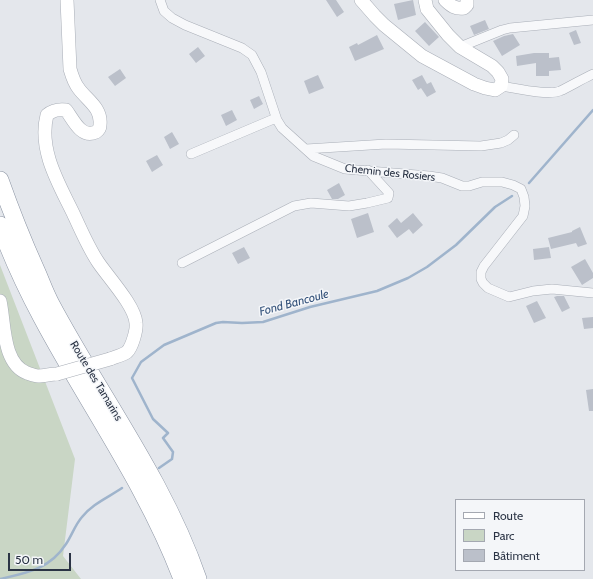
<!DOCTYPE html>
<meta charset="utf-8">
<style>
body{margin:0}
#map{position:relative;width:593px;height:579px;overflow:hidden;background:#e4e7ec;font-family:Cabin,sans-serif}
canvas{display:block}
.legend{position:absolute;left:455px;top:499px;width:130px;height:72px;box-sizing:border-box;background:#f4f6f9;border:1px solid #a4a8b1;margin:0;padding:5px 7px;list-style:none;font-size:12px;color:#2b3445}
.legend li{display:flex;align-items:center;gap:8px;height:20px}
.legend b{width:20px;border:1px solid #a4a8b1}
.scale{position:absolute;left:8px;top:553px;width:63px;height:18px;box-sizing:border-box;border:2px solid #2b3445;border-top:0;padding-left:5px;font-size:12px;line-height:14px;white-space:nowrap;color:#2b3445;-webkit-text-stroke:3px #f4f6f9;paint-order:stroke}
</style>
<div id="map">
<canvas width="593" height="579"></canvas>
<ul class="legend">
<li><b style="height:5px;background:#fff"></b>Route</li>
<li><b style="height:11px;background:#c9d6c5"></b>Parc</li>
<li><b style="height:11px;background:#bbc0ca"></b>Bâtiment</li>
</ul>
<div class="scale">50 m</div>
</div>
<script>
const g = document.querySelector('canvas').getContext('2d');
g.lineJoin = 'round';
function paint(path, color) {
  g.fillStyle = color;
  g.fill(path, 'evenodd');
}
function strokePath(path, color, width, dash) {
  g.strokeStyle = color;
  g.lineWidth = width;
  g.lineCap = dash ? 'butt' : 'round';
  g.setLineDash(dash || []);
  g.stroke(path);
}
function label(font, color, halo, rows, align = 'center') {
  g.font = font + ' Cabin,sans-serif';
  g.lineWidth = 3;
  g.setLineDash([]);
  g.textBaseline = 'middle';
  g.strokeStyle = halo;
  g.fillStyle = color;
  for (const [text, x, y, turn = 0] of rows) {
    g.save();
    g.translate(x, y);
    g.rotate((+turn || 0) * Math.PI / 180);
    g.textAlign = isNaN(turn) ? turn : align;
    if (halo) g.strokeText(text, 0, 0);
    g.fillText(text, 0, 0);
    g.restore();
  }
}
paint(new Path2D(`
 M0,265L75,459L63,556L81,579H0Z`), '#c9d6c5');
strokePath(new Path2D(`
 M529,183L593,110
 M159,468L172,459L173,452L163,438L168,433L153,419L132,378L141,362L164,345L216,323L223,322L242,323L263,322L310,307L377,291L408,278L427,267L456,245L495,207L512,196
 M0,579C27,573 50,569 66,544C72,535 75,525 82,517C92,504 109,497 122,488`), '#9fb4cc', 2.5);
paint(new Path2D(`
 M326,0H336L344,12L337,17Z
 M413,0L416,15L398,20L394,4Z
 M485,20L489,29L474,35L470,26Z
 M425,22L439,37L429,46L415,31Z
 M576,30L581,43L574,45L569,33Z
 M513,34L520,45L502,56L493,41L504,36Z
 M377,35L384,49L355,61L349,47L357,43L358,45Z
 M198,47L205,56L196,63L189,54Z
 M534,53H549V58L559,57L561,70L549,71V76H536V63L517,66L516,56Z
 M120,69L126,78L115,86L108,77Z
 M318,75L324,88L309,94L304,81Z
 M422,75L427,84L431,82L436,92L427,97L421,88L418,90L412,80Z
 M259,96L263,104L254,109L250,100Z
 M232,110L237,120L226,126L221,115Z
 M172,132L179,144L170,149L164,137Z
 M157,155L163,165L152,172L146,161Z
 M339,183L345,195L338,199H332L327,190Z
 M368,213L374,232L357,238L351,219Z
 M413,213L423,225L413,234L409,229L397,238L388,226L397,218L401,223Z
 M580,227L587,244L578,247L576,243L551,249L548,238L572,232V231Z
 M244,247L250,258L238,264L232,253Z
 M549,247L551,258L534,260L533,249Z
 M585,259L593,273V278L582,285L571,267Z
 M557,296H564L570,308L562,312L554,297Z
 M537,301L546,318L534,323L526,306Z
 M593,317V328L584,329L582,318Z
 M593,389V411H589L586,390Z`), '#bbc0ca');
const street = new Path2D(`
 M160,0L164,11L172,18L185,25L242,48L252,55L261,72L277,120L282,128L313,156L345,169L429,176L442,178L462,186H469L482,182H502L513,185L521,189L524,197L525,206L523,216L484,266L481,272V279L483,283L488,288L509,297L533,291L552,289L593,293
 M460,47L502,30L510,28L593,20
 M501,86C514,88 548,96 560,91C571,86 582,79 593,74
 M306,149L386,144L481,146L501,143L508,140L514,135
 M191,154L276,118
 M182,263L294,206L311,203L349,206L367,203L388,198L389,193L368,170`);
const secondary = new Path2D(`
 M67,0L70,69C72,76 74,83 79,89C87,100 102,108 100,125C100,128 99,130 96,132C81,139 73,119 66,110C58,109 53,110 47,115C38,150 59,184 73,213C81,230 88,247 98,262C108,277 135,306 136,323C137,330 132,347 127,352C123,355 115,357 110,359
 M361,0L375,16L384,25L422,56L474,84L485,88L495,90L501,86L502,79L498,72L492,66L460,47L448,35L427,9L425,0
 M445,0C451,6 455,9 464,8L467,5V0
 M0,301C5,323 2,363 27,373C30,374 35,376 38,376C44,376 51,374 57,374`);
const highway = new Path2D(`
 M0,180C11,211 23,241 36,270C41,281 45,293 51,304C100,396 164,480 198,579
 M0,225C45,351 135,454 182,579`);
strokePath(street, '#a9aeb7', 10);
strokePath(secondary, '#a9aeb7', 14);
strokePath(highway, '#8b94a3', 18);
strokePath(street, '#f7f8fa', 9);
strokePath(secondary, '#fff', 13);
strokePath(highway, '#fff', 17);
const secondaryBridge = new Path2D(`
 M57,374L110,359`);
strokePath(secondaryBridge, '#a9aeb7', 14, []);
strokePath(secondaryBridge, '#fff', 13);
label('11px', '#2b3445', '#f4f6f9', [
 ["Chemin des Rosiers",390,173,6],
 ["Route des Tamarins",96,381,59]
]);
label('italic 12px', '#34527a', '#f4f6f9', [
 ["Fond Bancoule",294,303,-15]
]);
</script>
